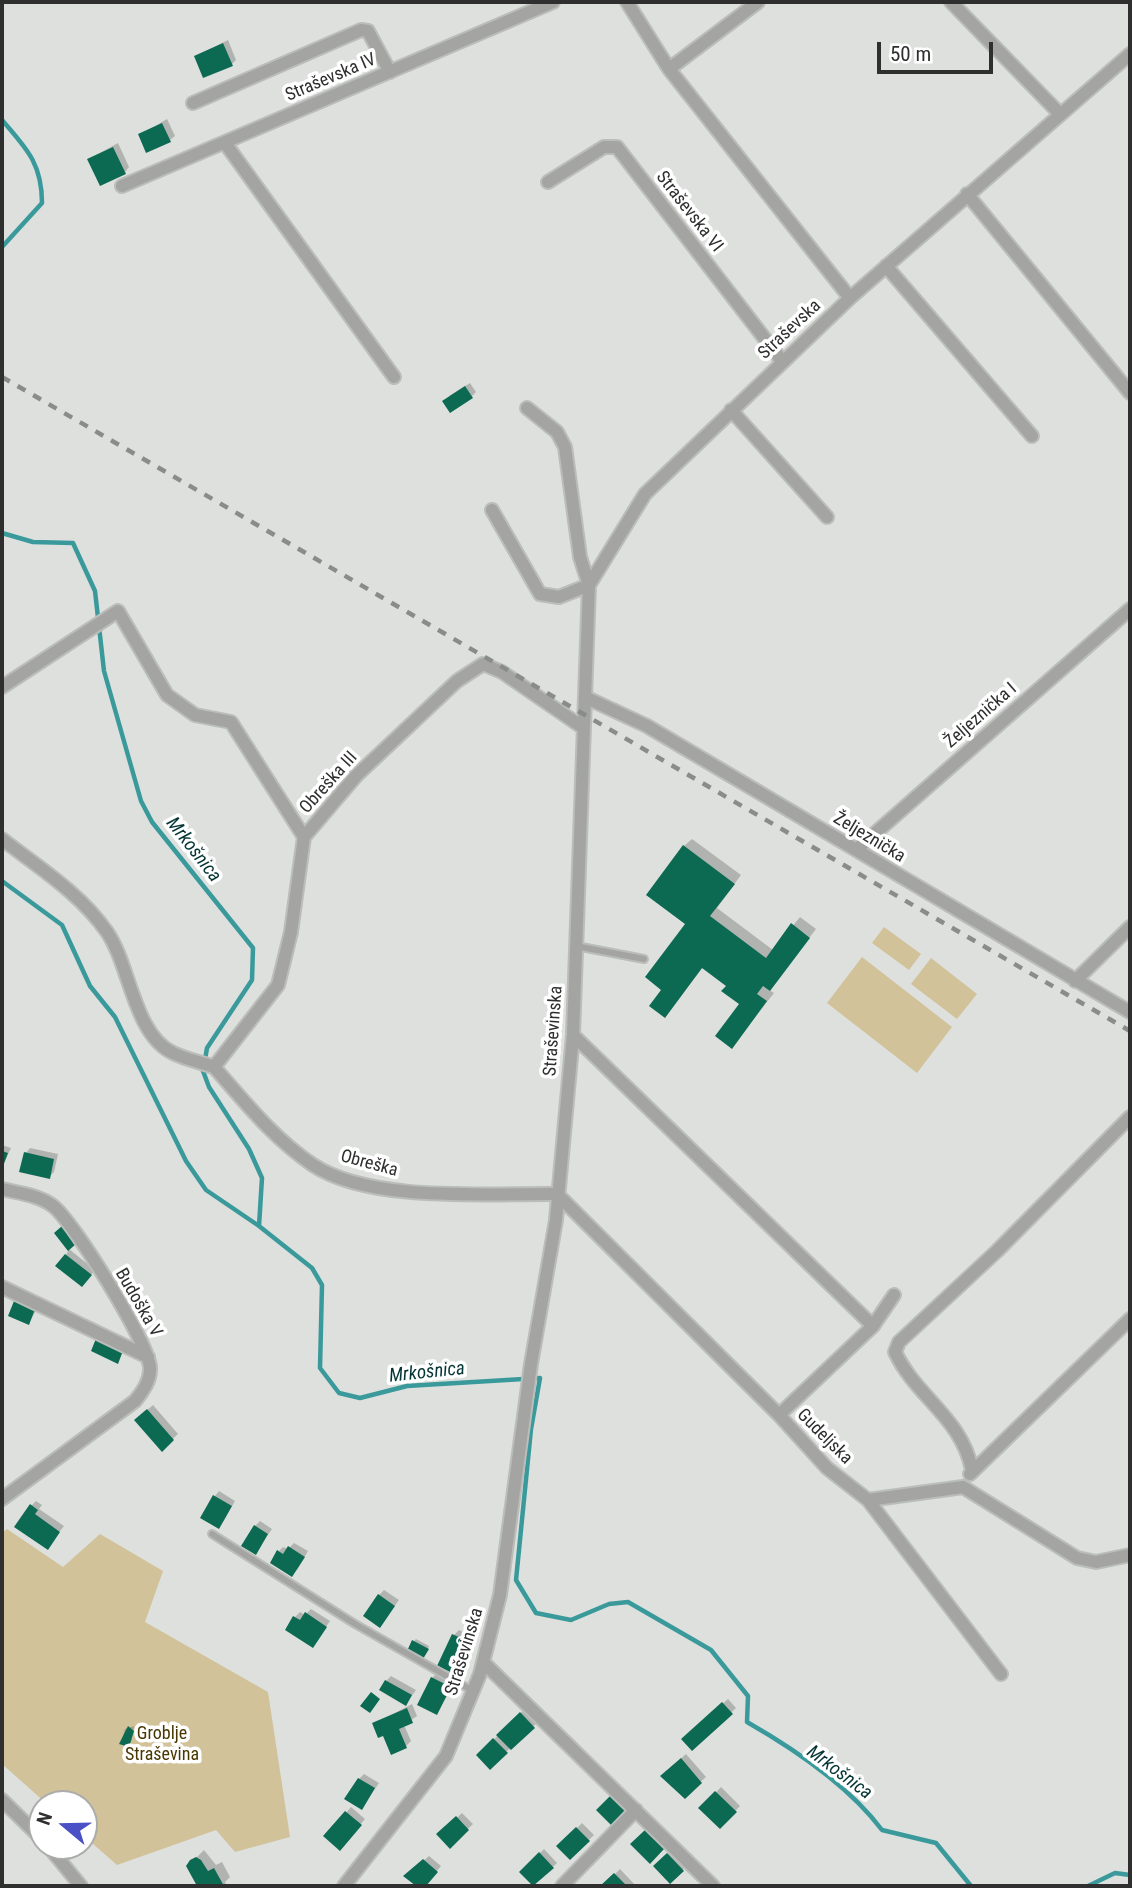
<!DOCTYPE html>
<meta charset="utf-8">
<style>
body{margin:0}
#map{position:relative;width:1132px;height:1888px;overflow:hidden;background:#dde0dd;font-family:"Roboto Condensed",sans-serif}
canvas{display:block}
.frame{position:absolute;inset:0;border:4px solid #2e2f2e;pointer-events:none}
.north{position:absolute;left:28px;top:1790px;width:70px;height:70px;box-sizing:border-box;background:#fff;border:2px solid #abacab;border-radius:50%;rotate:289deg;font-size:19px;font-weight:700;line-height:28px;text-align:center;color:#2e2f2e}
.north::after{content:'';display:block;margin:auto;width:24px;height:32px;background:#4b50c6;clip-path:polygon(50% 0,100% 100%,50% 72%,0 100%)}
.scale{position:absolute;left:877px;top:42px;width:116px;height:32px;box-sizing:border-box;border:4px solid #2e2f2e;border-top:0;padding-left:9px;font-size:21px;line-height:24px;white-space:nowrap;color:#2e2f2e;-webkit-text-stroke:5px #fff;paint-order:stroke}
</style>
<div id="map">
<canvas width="1132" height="1888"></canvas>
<div class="frame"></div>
<div class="north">N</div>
<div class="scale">50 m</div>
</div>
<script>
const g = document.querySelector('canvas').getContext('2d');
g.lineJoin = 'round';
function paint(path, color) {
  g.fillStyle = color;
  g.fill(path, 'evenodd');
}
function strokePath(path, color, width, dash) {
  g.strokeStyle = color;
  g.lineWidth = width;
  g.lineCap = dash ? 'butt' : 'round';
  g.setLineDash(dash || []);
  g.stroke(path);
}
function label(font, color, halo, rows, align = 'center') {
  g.font = font + ' "Roboto Condensed",sans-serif';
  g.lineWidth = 7;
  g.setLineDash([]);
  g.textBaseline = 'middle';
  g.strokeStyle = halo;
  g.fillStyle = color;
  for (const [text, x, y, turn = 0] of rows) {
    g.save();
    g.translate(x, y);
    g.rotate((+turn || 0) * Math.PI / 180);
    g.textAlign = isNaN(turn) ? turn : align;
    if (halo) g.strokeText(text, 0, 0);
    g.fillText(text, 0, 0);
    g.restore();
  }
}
paint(new Path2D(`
 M884,927L921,954L909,970L872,943Z
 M862,957L952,1027L917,1073L827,1003Z
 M931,958L977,994L957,1019L911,984Z
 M7,1529L63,1567L100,1534L163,1571L145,1622L268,1692L290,1837L235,1852L216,1830L117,1865L84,1836V1804H47L2,1764V1533Z`), '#d1c29a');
paint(new Path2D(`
 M228,40L236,60L232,64L196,56Z
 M167,119L175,136L170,140L140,135Z
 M118,143L129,167L125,172L89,159Z
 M470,383L476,392L471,397L449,396Z
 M692,839L741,875L717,908L773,950L800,917L816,929L769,990L774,993L732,1047L741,1004L728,985L703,967L665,1016L663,989L687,923L684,846Z
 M2,1145L11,1148L2,1167Z
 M30,1148L58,1154L54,1172L49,1177L26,1153Z
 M69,1249L95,1270L87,1280L66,1255Z
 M20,1297L39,1305L29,1323L16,1302Z
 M153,1405L178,1434L162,1449L136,1420Z
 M219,1491L235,1501L223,1522L215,1496Z
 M36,1501L42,1505L39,1509L64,1526L47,1547L31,1506Z
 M260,1521L272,1529L256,1552L255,1526Z
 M294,1543L308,1551L297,1570L279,1551L283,1547L288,1549Z
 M384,1590L399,1600L380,1626L379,1595Z
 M311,1609L330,1621L313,1646L295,1617L300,1612L305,1615Z
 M459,1630L476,1638L457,1673L454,1635Z
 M416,1639L429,1646L425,1655L414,1641Z
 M437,1673L455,1682L437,1713L432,1678Z
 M391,1676L416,1690L406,1704L386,1681Z
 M728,1699L736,1708L692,1749L683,1739Z
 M412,1704L417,1716L404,1725L411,1741L406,1746L384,1734L374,1724Z
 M525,1709L538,1722L490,1767L478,1755Z
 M134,1726L131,1743H121L125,1729Z
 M686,1754L706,1777L685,1796L667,1771Z
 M364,1774L379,1783L362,1808L359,1779Z
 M721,1787L740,1806L720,1827L701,1808Z
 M351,1807L365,1819L344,1844L326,1836Z
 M462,1813L473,1824L450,1846L439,1834Z
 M582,1823L594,1835L570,1858L559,1846Z
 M651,1826L668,1843L650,1861L633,1844Z
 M544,1849L557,1863L534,1885L521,1872Z
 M673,1849L688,1865L670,1881L656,1866Z
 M204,1850L216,1865L222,1862L230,1877L225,1882L227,1886H199L188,1866Z
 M429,1856L441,1866L424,1886H419L406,1876Z
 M620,1869L636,1886H603Z`), '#0003');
strokePath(new Path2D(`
 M2,120C26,148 42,163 42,203L2,247
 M2,533L33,542L73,543L95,591L104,671L141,801L152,822L253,948L252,980L207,1048L203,1071L209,1087L249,1149L262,1178L259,1226L312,1268L322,1285L320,1368L339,1393L360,1398L407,1386L540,1378L531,1429L516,1580L536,1613L571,1620L609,1604L628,1602L711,1650L748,1696L747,1722C796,1750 849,1786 882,1830L936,1843L971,1886
 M2,881L62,925L90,986L115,1017L186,1161L206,1190L259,1226
 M1088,1886L1115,1873L1130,1875`), '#3a9a9b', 4.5);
paint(new Path2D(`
 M223,43L233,66L203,78L194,56Z
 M162,123L171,142L146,153L138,134Z
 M113,147L126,174L100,186L87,159Z
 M465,386L473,398L450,413L442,401Z
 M683,845L735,884L710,916L766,958L791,923L810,938L770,991L763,986L757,994L767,1001L732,1049L715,1036L739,1004L721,991L726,986L702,968L665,1018L649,1006L661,990L645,977L685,924L646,895Z
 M2,1151L8,1153L2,1169Z
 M24,1152L54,1159L50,1179L19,1172Z
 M62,1226L76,1244L68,1251L54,1233Z
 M65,1254L92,1275L82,1287L55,1266Z
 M14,1301L35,1309L29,1325L8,1316Z
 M97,1336L124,1348L118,1364L91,1351Z
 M147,1409L174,1440L162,1452L134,1420Z
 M213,1495L232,1506L219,1529L200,1518Z
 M30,1504L38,1510L35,1514L60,1532L48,1550L14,1527Z
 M254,1525L268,1534L256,1555L241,1546Z
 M288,1546L305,1557L292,1577L270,1563L277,1550L283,1554Z
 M378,1594L395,1606L380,1628L363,1616Z
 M305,1612L327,1627L313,1648L285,1630L293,1616L300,1620Z
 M452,1634L472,1643L457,1675L437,1666Z
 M412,1640L429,1649L423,1659L407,1651Z
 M431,1677L451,1687L437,1715L417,1705Z
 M385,1680L412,1695L406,1706L379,1690Z
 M371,1692L380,1699L370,1713L360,1706Z
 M722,1702L733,1714L692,1751L681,1739Z
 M407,1708L413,1723L399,1729L407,1748L391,1755L383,1736L378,1738L372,1723Z
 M520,1712L535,1728L511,1750L496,1735Z
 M128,1726L134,1731L129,1747L119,1744Z
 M493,1738L508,1753L490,1770L476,1755Z
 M681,1758L702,1783L685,1799L660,1776Z
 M358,1778L375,1788L362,1810L344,1799Z
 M715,1791L737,1812L720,1829L698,1808Z
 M611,1795L628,1812L613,1827L596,1810Z
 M345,1811L362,1825L340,1851L323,1836Z
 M456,1816L469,1830L450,1849L436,1834Z
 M576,1827L590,1841L570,1860L556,1846Z
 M645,1830L664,1849L650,1864L630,1844Z
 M539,1852L554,1868L533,1886L519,1872Z
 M667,1853L684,1871L670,1884L653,1866Z
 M196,1857L201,1860L208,1871L214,1868L224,1886H197L186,1866L190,1860Z
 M423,1859L438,1872L426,1886H416L403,1876Z
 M614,1873L627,1886H600Z`), '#0d6a52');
const lane = new Path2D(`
 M576,946L644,959
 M212,1534L355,1624L473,1691`);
const street = new Path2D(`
 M627,2L669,69L850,298
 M951,2L1059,113
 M669,69L758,2
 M193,103L361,30L368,31L390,72
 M225,143L394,377
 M548,182L604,147H617L782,361
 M122,186L553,2
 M967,194L1130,393
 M886,266L1032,436
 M731,410L827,517
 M492,510L540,594L559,597L589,585L580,557L565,447L557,432L527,408
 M2,687L118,611L167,695L195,715L231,722L304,837
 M587,698L647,726L1130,1012
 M2,839C38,867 80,893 107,932C130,965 134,1035 173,1053C185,1059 200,1062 214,1067
 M856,850L1130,609
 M1075,981L1130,927
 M573,1035L873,1326
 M214,1067C245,1102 273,1138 313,1165C371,1203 488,1193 557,1194L779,1415L827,1468L868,1500L963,1487L1077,1558L1096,1562L1130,1555
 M214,1067L278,985L291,932L304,837L356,776L457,681L483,664L502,672L582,727
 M2,1189C18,1193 39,1195 53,1206C74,1222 147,1341 150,1367C151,1380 143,1391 135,1401L2,1499
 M2,1287L148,1357
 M779,1415L873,1326L894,1295
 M972,1470C962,1418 916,1397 895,1352L899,1342L997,1251L1130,1117
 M970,1474L1130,1319
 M868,1500L1001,1674
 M483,1662L713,1886
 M2,1800L42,1839
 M48,1846L81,1886
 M344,1886L446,1756L480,1674L500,1595L531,1364L556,1220L573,1035L589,585L645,494L850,298L1130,54
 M562,1886L636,1810`);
strokePath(lane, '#babdba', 10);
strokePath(street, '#babdba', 16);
strokePath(lane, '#a4a5a3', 6);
strokePath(street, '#a4a5a3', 12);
strokePath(new Path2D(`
 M2,377L1130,1031`), '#8a8c8a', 4.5, [9, 9]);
label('18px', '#2e2f2e', '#fff', [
 ["Straševska IV",331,78,-23],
 ["Straševska VI",689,212,52],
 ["Straševska",790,330,-43],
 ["Željeznička I",981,716,-41],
 ["Obreška III",329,783,-48],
 ["Željeznička",869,838,31],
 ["Straševinska",554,1031,-86],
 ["Obreška",369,1164,15],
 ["Budoška V",138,1303,60],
 ["Gudeljska",824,1437,45],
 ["Straševinska",465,1652,-73]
]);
label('18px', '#483700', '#fff', [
 ["Groblje",162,1734],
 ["Straševina",162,1755]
]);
label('italic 19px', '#043434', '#fff', [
 ["Mrkošnica",193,850,52],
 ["Mrkošnica",427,1373,-6],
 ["Mrkošnica",839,1773,37]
]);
</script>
